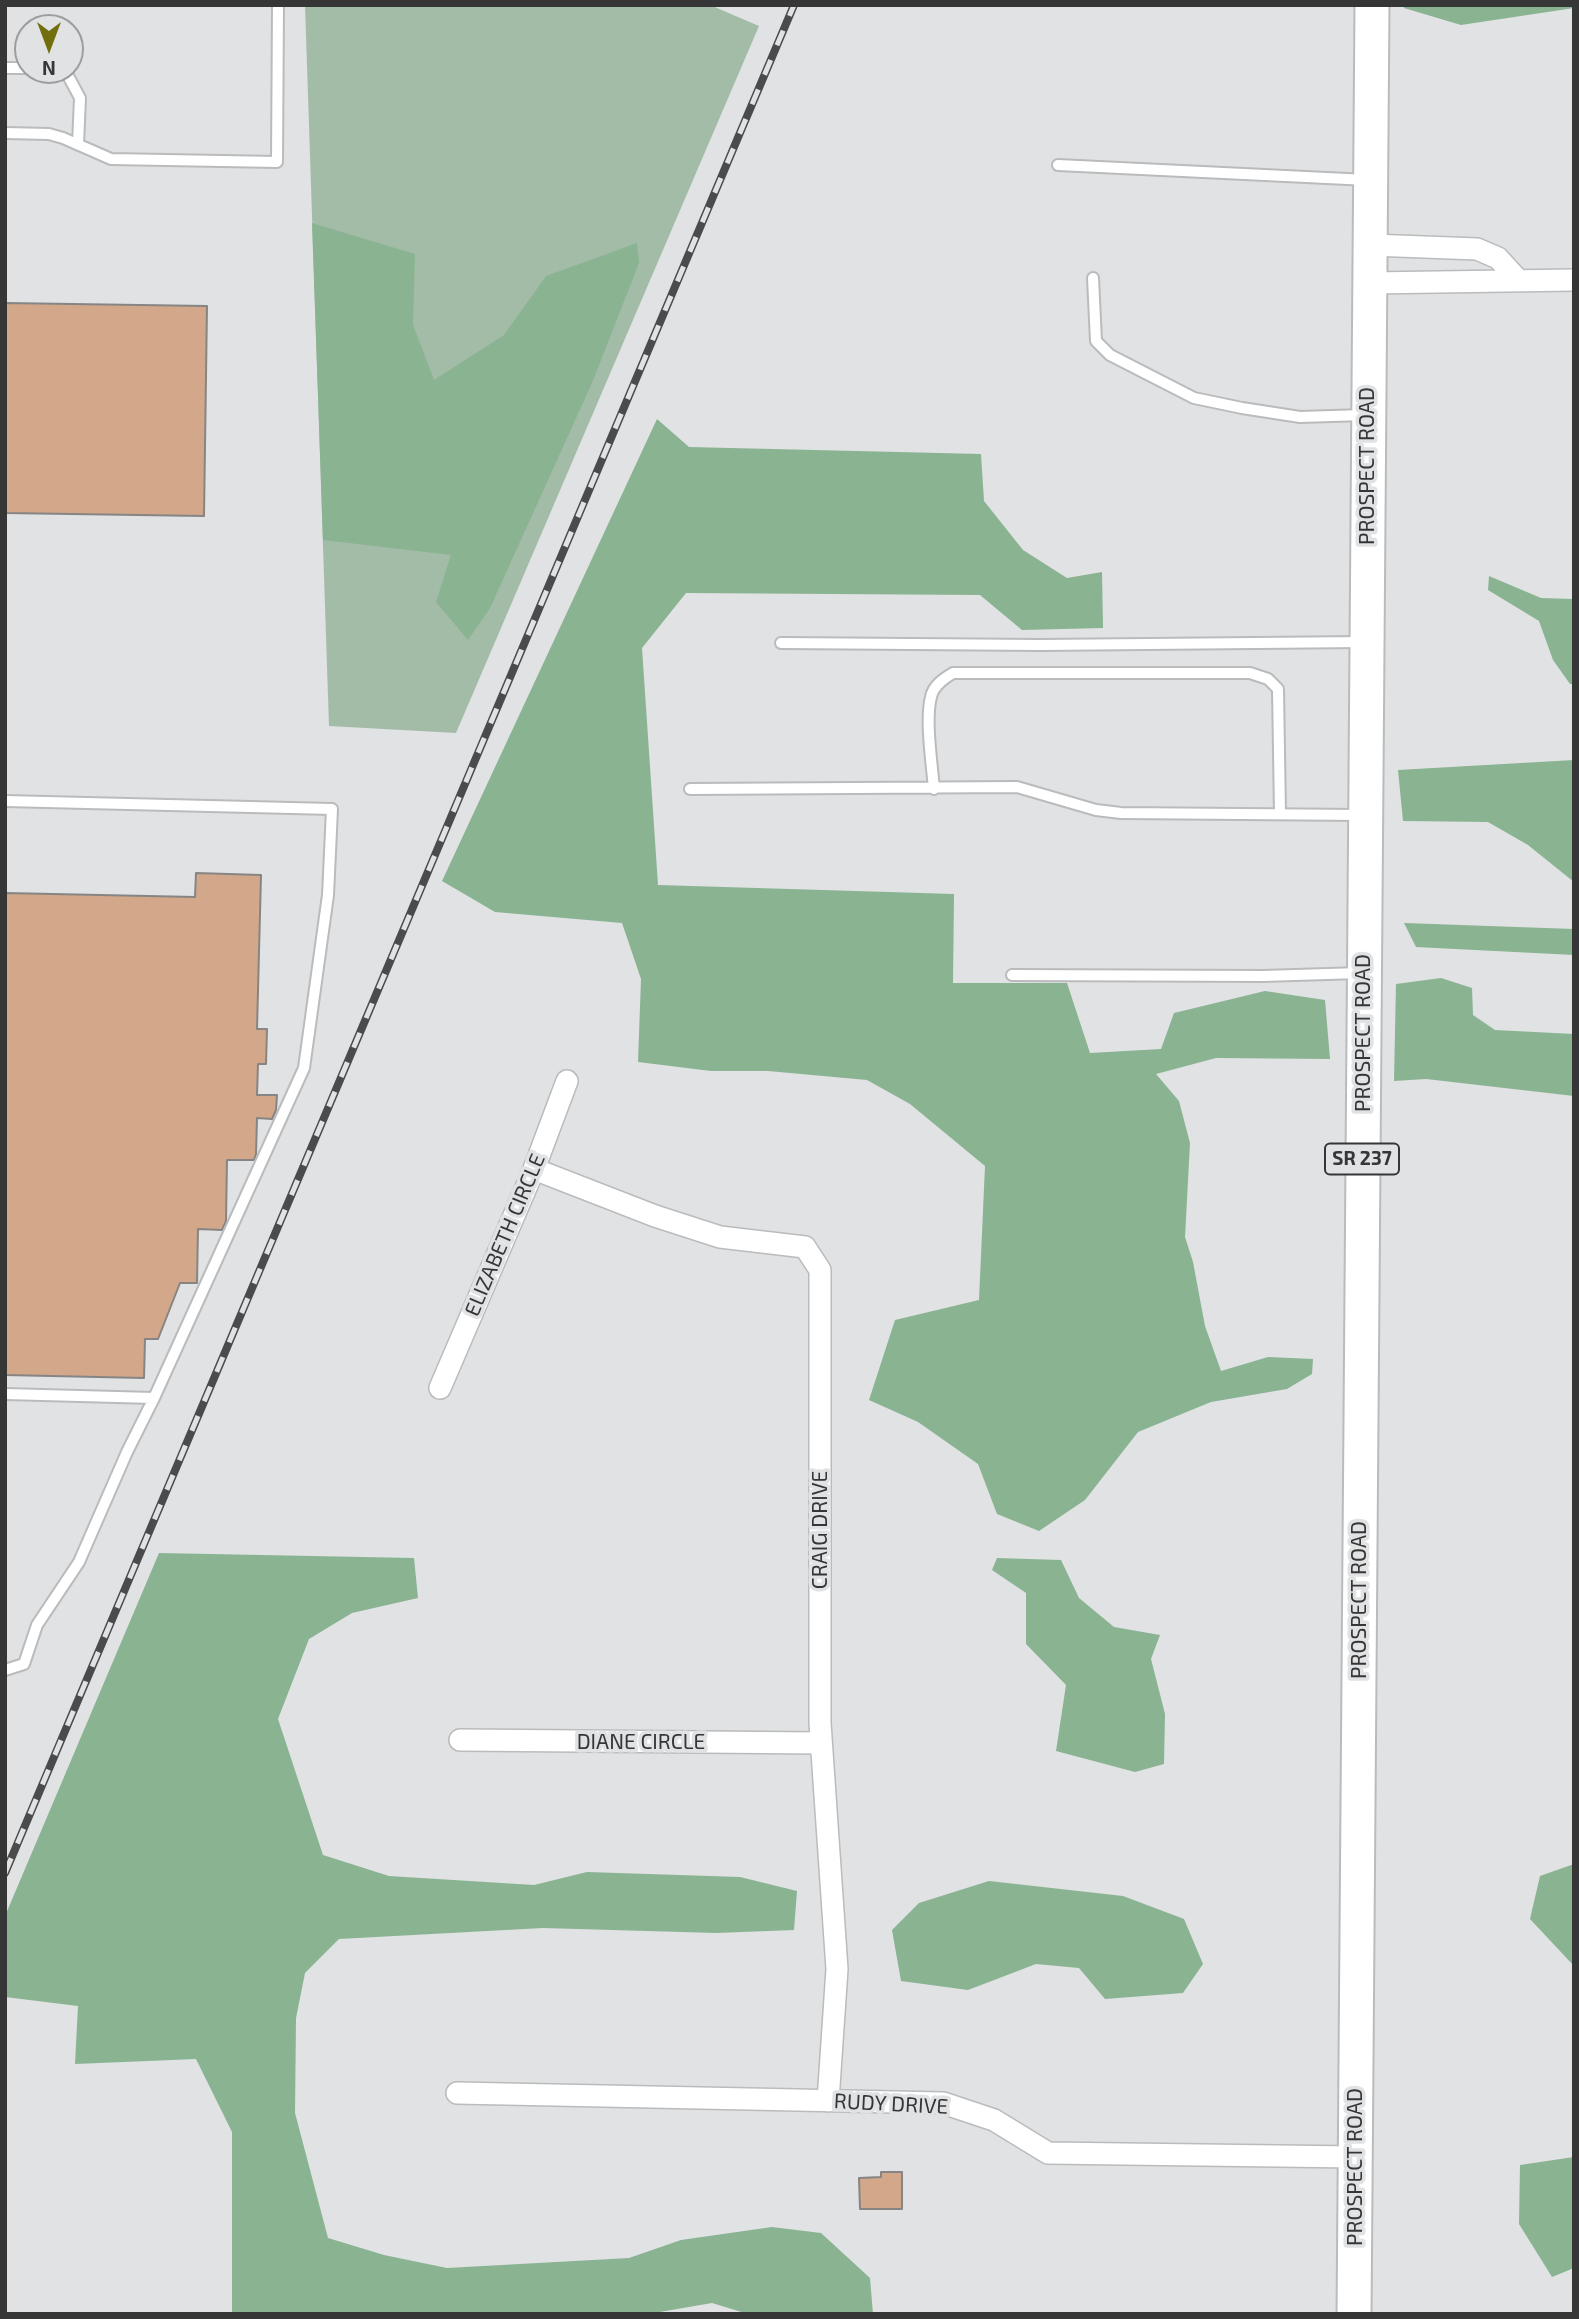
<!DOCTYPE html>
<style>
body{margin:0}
#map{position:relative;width:1579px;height:2319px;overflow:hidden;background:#e0e2e4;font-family:"Exo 2",sans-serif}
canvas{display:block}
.frame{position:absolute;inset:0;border:7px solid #363637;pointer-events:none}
.north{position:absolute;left:14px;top:14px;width:70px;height:70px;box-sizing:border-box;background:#e0e2e4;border:2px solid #9c9d9f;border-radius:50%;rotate:180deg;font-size:19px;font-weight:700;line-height:28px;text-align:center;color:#363637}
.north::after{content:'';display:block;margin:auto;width:24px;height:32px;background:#736e0d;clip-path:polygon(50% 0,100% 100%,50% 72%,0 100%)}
</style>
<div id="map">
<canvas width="1579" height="2319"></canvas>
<div class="frame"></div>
<div class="north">N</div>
</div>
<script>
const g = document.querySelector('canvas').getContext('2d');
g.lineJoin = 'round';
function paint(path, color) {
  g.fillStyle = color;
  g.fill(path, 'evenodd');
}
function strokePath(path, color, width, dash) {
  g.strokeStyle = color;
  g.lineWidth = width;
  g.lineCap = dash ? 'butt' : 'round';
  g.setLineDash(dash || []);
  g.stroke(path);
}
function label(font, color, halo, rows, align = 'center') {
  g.font = font + ' "Exo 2",sans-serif';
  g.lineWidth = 7;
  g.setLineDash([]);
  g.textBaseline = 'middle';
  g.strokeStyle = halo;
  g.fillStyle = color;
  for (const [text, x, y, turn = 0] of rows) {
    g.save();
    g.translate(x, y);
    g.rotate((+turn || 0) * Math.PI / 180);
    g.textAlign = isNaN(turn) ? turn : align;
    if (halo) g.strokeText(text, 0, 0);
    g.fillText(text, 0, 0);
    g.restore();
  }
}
paint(new Path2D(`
 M305,5H710L759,26L456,733L329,726Z`), '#a3bca8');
paint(new Path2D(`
 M1404,5H1574V8L1461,25L1404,8Z
 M312,223L415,254L413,325L434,380L504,335L546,276L637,243L639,263L592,383L490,608L468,640L436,602L451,555L323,540Z
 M657,419L689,447L981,454L984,501L1023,550L1067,578L1102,572L1103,628L1022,630L980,595L686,593L642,648L658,885L954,894L953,983H1067L1090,1053L1161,1049L1174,1013L1265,991L1325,1000L1330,1059L1216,1058L1156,1074L1179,1101L1190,1143L1185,1237L1193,1262L1205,1326L1221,1371L1268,1357L1313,1359L1312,1374L1287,1389L1211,1402L1138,1432L1085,1500L1039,1531L997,1514L978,1464L918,1422L869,1400L895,1320L979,1300L985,1166L910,1104L867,1080L768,1071H711L638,1062L641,979L622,923L495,912L442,881Z
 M1489,576L1541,598L1574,599V684H1570L1553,660L1539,621L1488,590Z
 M1574,760V882L1528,845L1488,822L1403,821L1398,770Z
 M1404,923L1574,929V955L1416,947Z
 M1441,978L1472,988L1473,1015L1495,1030L1574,1034V1096L1426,1079L1394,1081L1396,984Z
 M159,1553L414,1558L418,1598L352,1613L309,1639L278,1719L323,1855L389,1876L534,1885L587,1872L740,1877L797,1891L794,1930L716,1933L543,1928L339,1939L305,1973L296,2018L295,2113L328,2238L384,2255L447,2268L629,2258L681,2240L772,2227L821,2233L870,2278L873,2314H748L712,2303L648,2314H232V2132L196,2059L75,2064L78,2006L5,1997V1916Z
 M997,1558L1061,1560L1079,1598L1114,1627L1160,1635L1151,1659L1165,1714L1164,1764L1135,1772L1056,1751L1066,1685L1026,1644V1593L992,1570Z
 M1574,1864V1966L1530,1919L1540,1876Z
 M989,1881L1123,1896L1184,1919L1203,1964L1183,1993L1105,1999L1079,1968L1036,1964L968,1990L901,1981L892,1930L919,1903Z
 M1574,2157V2268L1552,2277L1519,2224L1520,2165Z`), '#8ab392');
const building = new Path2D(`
 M5,303L207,306L204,516L5,513Z
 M196,873L261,875L257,1029H267L266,1064H258L257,1095H277L276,1110L272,1119L257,1118L256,1154L254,1160H227L226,1221L222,1230L198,1229L197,1283H180L158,1339H145L144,1378L5,1375V893L195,897Z
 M881,2172H902V2209H860L859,2178L881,2177Z`);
paint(building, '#d2a78a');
strokePath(building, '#878584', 2);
const service = new Path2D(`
 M5,68H28
 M60,70L66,72L80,98L78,144
 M5,133L49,134L63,138L111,159L277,162L278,5
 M1058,165L1368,180
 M1093,278L1096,341L1110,355L1194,398L1242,408L1300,417L1364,415
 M781,643L1040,645L1363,642
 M690,789L1017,787L1096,810L1121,813L1361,815
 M934,789C932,764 925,720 931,697C933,686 943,679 953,673H1250L1268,679L1278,689L1280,814
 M5,801L332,809L328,895L304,1068L154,1398
 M1012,975L1263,976L1360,973
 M5,1394L154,1398L127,1452L79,1562L37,1625L24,1664L5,1670`);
const minor = new Path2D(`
 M1371,245L1477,249L1498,258L1519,281
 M1370,283L1574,280
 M534,1169L655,1216L720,1237L805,1247L820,1270V1723L837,1969L828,2101
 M440,1388L534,1169L567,1081
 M460,1740L821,1743
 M457,2093L943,2103L994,2120L1048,2153L1355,2157`);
const primary = new Path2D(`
 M1354,2314L1372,5`);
strokePath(service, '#b9bbbd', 14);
strokePath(minor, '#b9bbbd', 24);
strokePath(primary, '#b9bbbd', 37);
strokePath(service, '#fff', 10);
strokePath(minor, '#fff', 21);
strokePath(primary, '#fff', 33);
const rail = new Path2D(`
 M5,1873L794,5`);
strokePath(rail, '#4a4b4c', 8);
strokePath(rail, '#e0e2e4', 5, [16]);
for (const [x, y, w] of [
 [1362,1159,74]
]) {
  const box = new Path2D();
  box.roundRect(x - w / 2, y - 15.5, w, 31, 5);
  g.fillStyle = '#e0e2e4';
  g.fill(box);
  strokePath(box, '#363637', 2);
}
label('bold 19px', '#363637', null, [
 ["SR 237",1362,1159]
]);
label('21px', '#363637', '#e0e2e4', [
 ["PROSPECT ROAD",1367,466,-90],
 ["PROSPECT ROAD",1363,1033,-90],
 ["ELIZABETH CIRCLE",505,1235,-67],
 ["CRAIG DRIVE",820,1530,-90],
 ["PROSPECT ROAD",1359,1600,-90],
 ["DIANE CIRCLE",641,1742],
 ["RUDY DRIVE",891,2104,3],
 ["PROSPECT ROAD",1355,2167,-90]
]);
</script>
